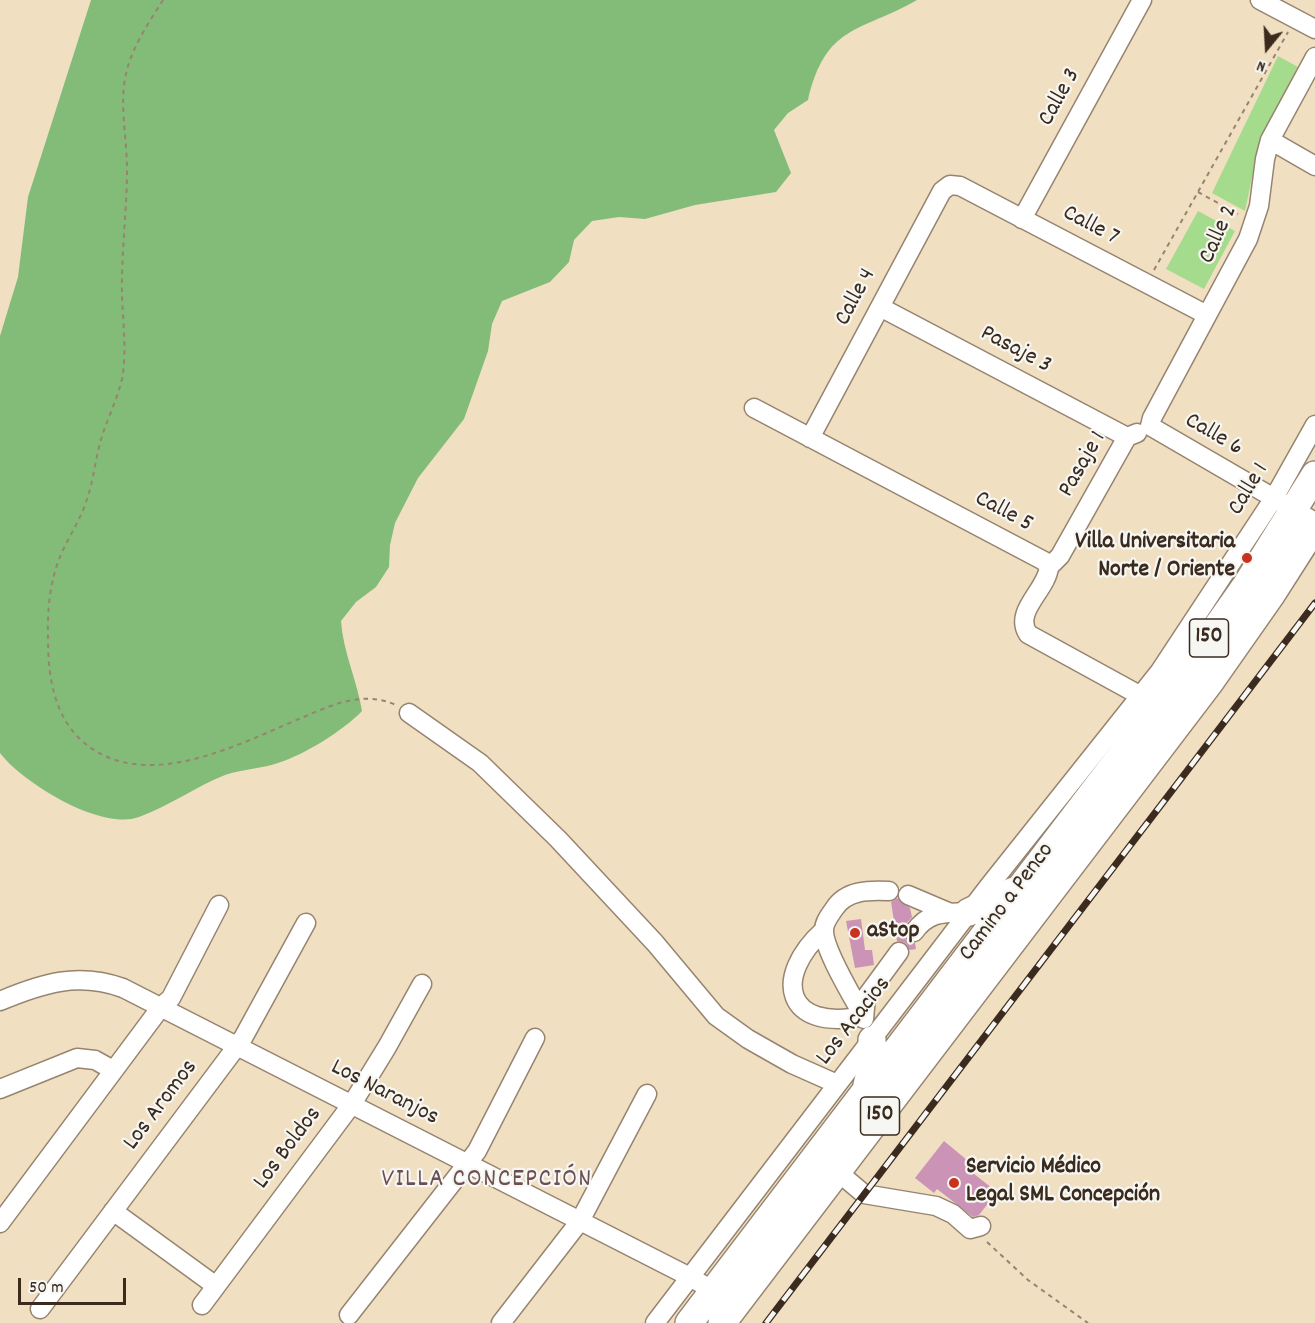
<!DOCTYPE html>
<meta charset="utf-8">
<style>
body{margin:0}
#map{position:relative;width:1315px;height:1323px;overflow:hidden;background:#f1dfc1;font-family:Dekko,sans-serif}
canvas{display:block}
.north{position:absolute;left:1237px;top:18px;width:60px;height:60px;-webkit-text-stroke:4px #f6f6f2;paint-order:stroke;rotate:198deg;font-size:16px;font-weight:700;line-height:24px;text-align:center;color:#3b2a1e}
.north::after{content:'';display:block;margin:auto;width:21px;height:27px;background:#3b2a1e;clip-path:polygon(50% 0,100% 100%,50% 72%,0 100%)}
.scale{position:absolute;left:18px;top:1278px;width:108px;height:27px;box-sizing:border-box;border:3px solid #3b2a1e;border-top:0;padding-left:8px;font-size:18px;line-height:21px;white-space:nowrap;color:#3b2a1e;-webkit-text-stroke:4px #f6f6f2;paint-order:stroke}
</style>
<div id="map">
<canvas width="1315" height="1323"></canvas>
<div class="north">N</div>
<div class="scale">50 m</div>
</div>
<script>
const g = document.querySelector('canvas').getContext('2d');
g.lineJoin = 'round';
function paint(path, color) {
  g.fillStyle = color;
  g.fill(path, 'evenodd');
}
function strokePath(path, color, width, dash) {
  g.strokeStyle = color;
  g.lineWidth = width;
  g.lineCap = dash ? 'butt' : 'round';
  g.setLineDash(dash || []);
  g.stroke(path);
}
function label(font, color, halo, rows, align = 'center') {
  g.font = font + ' Dekko,sans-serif';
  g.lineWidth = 4.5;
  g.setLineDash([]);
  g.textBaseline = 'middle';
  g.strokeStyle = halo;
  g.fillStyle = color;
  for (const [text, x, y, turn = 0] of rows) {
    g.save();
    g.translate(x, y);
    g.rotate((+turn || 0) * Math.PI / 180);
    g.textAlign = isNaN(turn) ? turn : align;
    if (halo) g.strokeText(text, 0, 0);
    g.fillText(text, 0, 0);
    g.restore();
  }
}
paint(new Path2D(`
 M1278,56L1298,67L1260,139L1245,211L1212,193Z
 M1198,211L1235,231L1204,289L1166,269Z`), '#a4db8c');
paint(new Path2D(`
 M91,0H917C859,33 826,24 808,100L788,113L774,130L791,173L776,192L695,205L645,219L619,217L592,221L574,240L569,262L550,282L502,301L492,324L488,351L464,419L418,478L395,523L390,545L389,567L376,587L356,602L341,621C343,652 357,680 362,711C344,730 304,755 278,763C261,769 242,769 225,775C195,787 169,806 139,817C101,831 23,783 0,753V336L18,277L28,197Z`), '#83bb78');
paint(new Path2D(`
 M897,898L910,908L912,917L905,925L903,935L907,941L915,943L916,949L910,950L905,943L897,941L891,902Z
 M861,919L865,950H872L874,965L855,968L846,921Z
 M944,1141L973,1165L969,1170L997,1192L979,1215L973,1217L937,1189L934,1193L915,1178Z`), '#cb94b6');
const minor = new Path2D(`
 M1260,0L1315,29
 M1270,140L1315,166
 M1022,219L1142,0
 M880,307L1127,437
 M754,408L1044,561L1049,567
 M1150,426L1152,418L1248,239L1259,206L1265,159L1270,140L1315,57
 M1150,426L1315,522
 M810,438L942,191L950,185L960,186L1207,315
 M1049,567C1047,590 1013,611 1028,634L1141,696
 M1049,567L1060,556L1127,437L1137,433
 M409,713L480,763L558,839L655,943L716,1016L748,1039L792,1064L837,1084
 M908,895L948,912
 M824,930C771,978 786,1032 863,1016C853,997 823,949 824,930C824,922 830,915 834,909C846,890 869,890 889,891
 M914,932C929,911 945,913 969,912
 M0,1001C43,983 78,972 123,988L690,1277L722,1296
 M864,1019L866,997L899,952
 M0,1089L77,1058L95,1060L113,1070
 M838,1172L864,1194L936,1206L953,1214L970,1229L981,1226
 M113,1211L216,1286
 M0,1223L161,1007L171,998L219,905
 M202,1305L352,1104L387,1047L422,984
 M40,1309L243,1038L306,923
 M349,1315L477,1151L535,1038
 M501,1323L580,1221L647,1094
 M655,1323L989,886L1160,671L1274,498L1315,425`);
const highway = new Path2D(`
 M969,912L1014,891
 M867,1085L873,1061L872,1040
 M689,1323L1190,665L1247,584L1315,475
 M722,1323L1210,682L1271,595L1315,526`);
strokePath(minor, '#968470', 21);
strokePath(highway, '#968470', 30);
strokePath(new Path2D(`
 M163,0C149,22 131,49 126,74C119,104 127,138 127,169C127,211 121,254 122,296C123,324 127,352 122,379C117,401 106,421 100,443C95,462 93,483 86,502C80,520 70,535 62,552C50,579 47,610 48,639C48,687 58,734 105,756C167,784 248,740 306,716C336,703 365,691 396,705
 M1198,192L1238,214
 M1154,270L1288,32
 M987,1242L1028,1280L1088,1323`), '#968470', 2, [4.5, 4.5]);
strokePath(minor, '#fff', 18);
strokePath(highway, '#fff', 27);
const rail = new Path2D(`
 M766,1323L1315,603`);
strokePath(rail, '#3b2a1e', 7);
strokePath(rail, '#f6f6f2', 4.5, [14]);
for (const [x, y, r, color] of [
 [1247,558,6,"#c8321e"],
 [855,933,6,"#c8321e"],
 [954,1183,6,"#c8321e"]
]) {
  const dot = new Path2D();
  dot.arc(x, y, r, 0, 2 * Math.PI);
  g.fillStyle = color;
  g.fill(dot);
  strokePath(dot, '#f6f6f2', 2);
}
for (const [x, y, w] of [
 [1209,638,39],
 [880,1116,39]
]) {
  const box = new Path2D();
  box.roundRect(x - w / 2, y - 19, w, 38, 4.5);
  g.fillStyle = '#f6f6f2';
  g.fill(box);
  strokePath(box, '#3b2a1e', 1.5);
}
label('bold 22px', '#3b2a1e', null, [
 ["150",1209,638],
 ["150",880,1116]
]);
label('24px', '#3b2a1e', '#f6f6f2', [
 ["Calle 3",1061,98,-61],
 ["Calle 7",1090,227,28],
 ["Calle 2",1220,235,-66],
 ["Calle 4",857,298,-62],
 ["Pasaje 3",1015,351,28],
 ["Calle 6",1213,436,30],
 ["Pasaje 1",1084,465,-60],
 ["Calle 1",1250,490,-59],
 ["Calle 5",1003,513,28],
 ["Camino a Penco",1008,903,-53],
 ["Los Acacios",855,1022,-52],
 ["Los Naranjos",384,1094,27],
 ["Los Aromos",162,1106,-53],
 ["Los Boldos",289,1149,-53]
]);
label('bold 24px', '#3b2a1e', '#f6f6f2', [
 ["Villa Universitaria",1235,544,"right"],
 ["Norte / Oriente",1235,572,"right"],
 ["aStop",867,933],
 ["Servicio Médico",966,1169],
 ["Legal SML Concepción",966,1197]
], 'left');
g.letterSpacing = '1.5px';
label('26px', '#6d4f53', '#f6f6f2', [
 ["VILLA CONCEPCIÓN",487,1181]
]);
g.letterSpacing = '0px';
</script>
